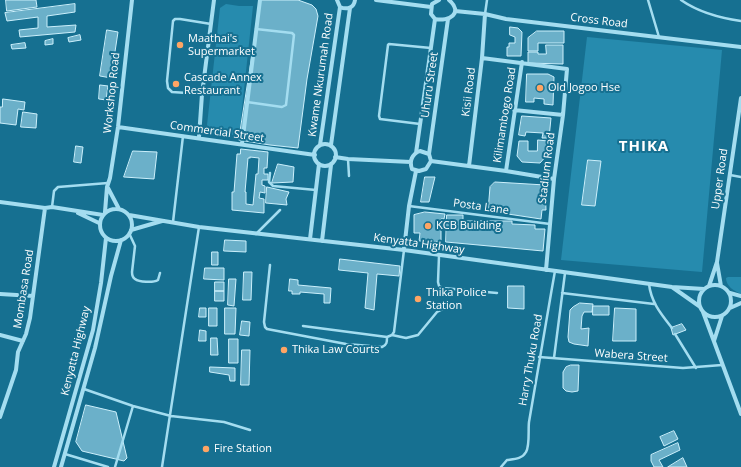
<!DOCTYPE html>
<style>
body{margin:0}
canvas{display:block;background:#167091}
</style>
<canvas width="741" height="467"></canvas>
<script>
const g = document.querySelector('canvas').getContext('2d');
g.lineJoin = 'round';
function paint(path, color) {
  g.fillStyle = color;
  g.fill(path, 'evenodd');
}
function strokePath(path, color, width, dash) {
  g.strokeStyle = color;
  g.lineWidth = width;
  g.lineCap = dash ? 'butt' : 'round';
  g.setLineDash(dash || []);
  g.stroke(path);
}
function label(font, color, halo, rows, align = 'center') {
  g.font = font + ' "Open Sans",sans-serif';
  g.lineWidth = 4;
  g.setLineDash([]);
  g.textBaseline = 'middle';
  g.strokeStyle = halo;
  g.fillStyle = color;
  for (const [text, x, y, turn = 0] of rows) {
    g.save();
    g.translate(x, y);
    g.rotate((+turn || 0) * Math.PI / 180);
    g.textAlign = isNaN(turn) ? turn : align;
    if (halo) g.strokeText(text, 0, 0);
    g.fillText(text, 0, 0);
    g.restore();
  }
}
paint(new Path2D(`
 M226,4L239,6H253L240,127L238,133C226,138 214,137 207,125L220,8Z
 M587,37L722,50L702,272L561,260Z
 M728,277H741V294C734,291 726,286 726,278Z`), '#268bae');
const building = new Path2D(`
 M6,0H36L37,7L7,11Z
 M261,0H298L312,5L316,9L318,16L307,79L298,148L270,145L239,140Z
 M75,4V12L47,16V27L76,25L75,32L20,37L19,30L38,28V17L7,21L5,13Z
 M510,27L518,28L522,32L521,56H507V47H509V43H515V37L510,35Z
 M107,30L118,32L111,78L100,76Z
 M537,31H564V43H538V51H528V38Z
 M80,35L81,40L69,42L68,38Z
 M53,39V44L45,45V41Z
 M25,43L26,48L12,49L11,45Z
 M546,45H563V64L528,63V52H538V54H546Z
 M527,74H548L554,77L553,105L544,104V99L534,98V102H526Z
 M100,85L108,86L106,100L99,99Z
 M3,99L25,102L24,110L18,109L16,125L0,123V107H2Z
 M23,112L37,114L36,128L21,127Z
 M522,116L551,118L549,138H542L543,133L526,132L525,136L519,135Z
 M538,140L548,141V154L540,163L522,162L517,156L519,141H528V151H537Z
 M76,146L83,147L81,163L74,162Z
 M241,149L268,152L267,168H264V174H268V180H262V185L265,186V193L260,192L259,198L264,199V213L232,210V192H234L237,154H240ZM250,157L259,158L258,174H256L253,205L246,204V192H245L248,158H250Z
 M133,151L157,152L154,179L124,177Z
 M588,160L601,161L595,206L582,205Z
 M278,164L294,167L293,182L272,183Z
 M425,177H435L429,202H421Z
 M495,182L545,185L546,210H542L541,219L488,211L490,187Z
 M267,187L289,192L286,199L287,205L266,203Z
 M425,212L445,214L444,219H441V242L419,241L420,233H414V215Z
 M447,215H463V221H512V224L535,225V229H545L543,251L446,242Z
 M225,240L246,241V252L224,251Z
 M212,252H218V265H212Z
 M340,259L400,266L399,276L377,274L374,310L365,308L368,273L339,270Z
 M205,268H224V280L204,279Z
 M244,272H252L251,300H243Z
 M229,279H236L234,306L228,305Z
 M290,279L298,280V285L331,288L330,303H324V294L300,292V294H292V291H289Z
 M215,282H224V291H215Z
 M508,286H524V309L508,308Z
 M215,291H224V301H215Z
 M580,303L593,304L592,312H584L582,316L581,329L589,328L588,346L574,344L569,342L568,337L570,310L573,307Z
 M593,306H609V315H593Z
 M200,308H206V317H199Z
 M209,308H217V326H209Z
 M225,308H236L235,334H225Z
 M615,308L636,309V341H613Z
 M242,321L250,322L249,336L240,335Z
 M682,324L686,330L673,335L671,328Z
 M200,330L206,331V341H199Z
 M211,338H217L218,355H211Z
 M229,339H238V363H229Z
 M242,350H250L249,385H241Z
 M571,365H579L578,391L572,392L566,391L563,388V372L566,367Z
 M210,367L235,368V381H230L229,375L210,372Z
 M86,405L116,412L127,458L124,461L82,451L76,442Z
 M674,431L678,439L664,446L660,437Z
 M678,443L680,450L659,460L663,467H654L651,461V455Z
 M683,458L687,467H668Z`);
paint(building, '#6bb0c9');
strokePath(building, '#cbeffb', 1);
strokePath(new Path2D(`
 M648,0L659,37
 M681,0C698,12 720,18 741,21
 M485,14L487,0
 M202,94L172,92L168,88L167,81L173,21L175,19H180L211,24
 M247,102L282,107L286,105L294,35L292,33L256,29
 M420,124L380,119L379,116L388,45L389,44L431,48
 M348,159L349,176
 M270,173L269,182L273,186L316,190
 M730,175L741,177
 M409,206L550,224
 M52,207L54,191L58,187L108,183
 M173,222L183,136
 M129,233L135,246L132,272C132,275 132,277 135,279C139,282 153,283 158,280L160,273
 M256,234L280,210
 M439,256L438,282L439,286L443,288L497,293
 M270,265L264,322L265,327L267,329L346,344L382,347C387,345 387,342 387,337
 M649,284C651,302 661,314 672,328
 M562,293L654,304
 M303,326L387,337L392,335L394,332L404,250
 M675,334L696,368
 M392,335L406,338L418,335L437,312L443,309L452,308
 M539,357L683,368L722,365
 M554,358L565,273
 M84,389L133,406L171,416L224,422L250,430
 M65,454L108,467
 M115,467L133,406
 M162,467L199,227
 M501,467L507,460C515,459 522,459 526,452C530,446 528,429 529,422C538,371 546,321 555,271`), '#a4ddf0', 2.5);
strokePath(new Path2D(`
 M337,0L340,7C347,10 354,8 355,0
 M376,0L431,7
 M439,0L432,4L431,14L435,19C449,22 464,13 449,0
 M455,11L485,14L506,19L741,47
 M482,58L485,14
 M514,110L563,115
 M118,127L315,155
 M199,137L202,94L214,0
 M242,144L260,0
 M314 155a11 11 0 1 1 22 0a11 11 0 1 1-22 0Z
 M320,145L340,7
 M331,145L350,8
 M420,151L429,154L431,161L426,169L419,171L412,169C409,161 412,154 420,151Z
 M416,153L435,19
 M429,154L448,19
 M335,157L348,159L411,162
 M431,161L506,171L554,179
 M469,166L482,58L567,69L563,115L554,179L546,270
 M506,171L522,62
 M108,188L119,209
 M0,202L45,208L52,207L103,215
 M100 225a16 16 0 1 1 32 0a16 16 0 1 1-32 0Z
 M105,212L107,187L110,178L118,127L132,0
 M78,213L99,223
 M129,215L199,227L404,250L672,287L704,289
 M131,230L162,221
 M310,239L319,164
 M322,241L331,165
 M404,250L409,206L416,171
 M717,263L721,286
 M699 301a16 16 0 1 1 32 0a16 16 0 1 1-32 0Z
 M709,286L717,262L741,98
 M672,287L699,306
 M730,293L741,296
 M0,294L33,296
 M730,308L741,303
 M703,312L741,414
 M0,335L23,341
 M714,341L722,316
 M0,417L16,370L18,352L26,334L30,318L45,208
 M54,467L93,330L101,283L106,238
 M61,467L95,348L111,276L121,240`), '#a4ddf0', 4);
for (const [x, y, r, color] of [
 [180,45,4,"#ffa564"],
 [176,84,4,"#ffa564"],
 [540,88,4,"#ffa564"],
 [428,226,4,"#ffa564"],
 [418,299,4,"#ffa564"],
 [284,350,4,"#ffa564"],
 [206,449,4,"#ffa564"]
]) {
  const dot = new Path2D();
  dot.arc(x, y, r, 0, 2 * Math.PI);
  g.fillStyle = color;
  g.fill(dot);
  strokePath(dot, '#167091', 1.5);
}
label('11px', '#fff', '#167091', [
 ["Cross Road",599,21,7],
 ["Kwame Nkurumah Road",321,75,-82],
 ["Uhuru Street",430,85,-82],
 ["Kisii Road",469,92,-83],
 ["Workshop Road",112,93,-84],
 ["Kilimambogo Road",505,115,-81],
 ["Commercial Street",217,132,8],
 ["Stadium Road",547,168,-83],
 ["Upper Road",720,179,-82],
 ["Posta Lane",481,207,8],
 ["Kenyatta Highway",419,244,8],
 ["Mombasa Road",24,289,-81],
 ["Kenyatta Highway",76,351,-76],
 ["Wabera Street",631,356,4],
 ["Harry Thuku Road",531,360,-80]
]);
label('11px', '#fff', '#167091', [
 ["Maathai's",188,39],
 ["Supermarket",188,52],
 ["Cascade Annex",184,78],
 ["Restaurant",184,91],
 ["Old Jogoo Hse",548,88],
 ["KCB Building",436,226],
 ["Thika Police",426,293],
 ["Station",426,306],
 ["Thika Law Courts",292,350],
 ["Fire Station",214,449]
], 'left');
g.letterSpacing = '1px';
label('bold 15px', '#fff', '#167091', [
 ["THIKA",644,147]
]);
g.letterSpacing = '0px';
</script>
